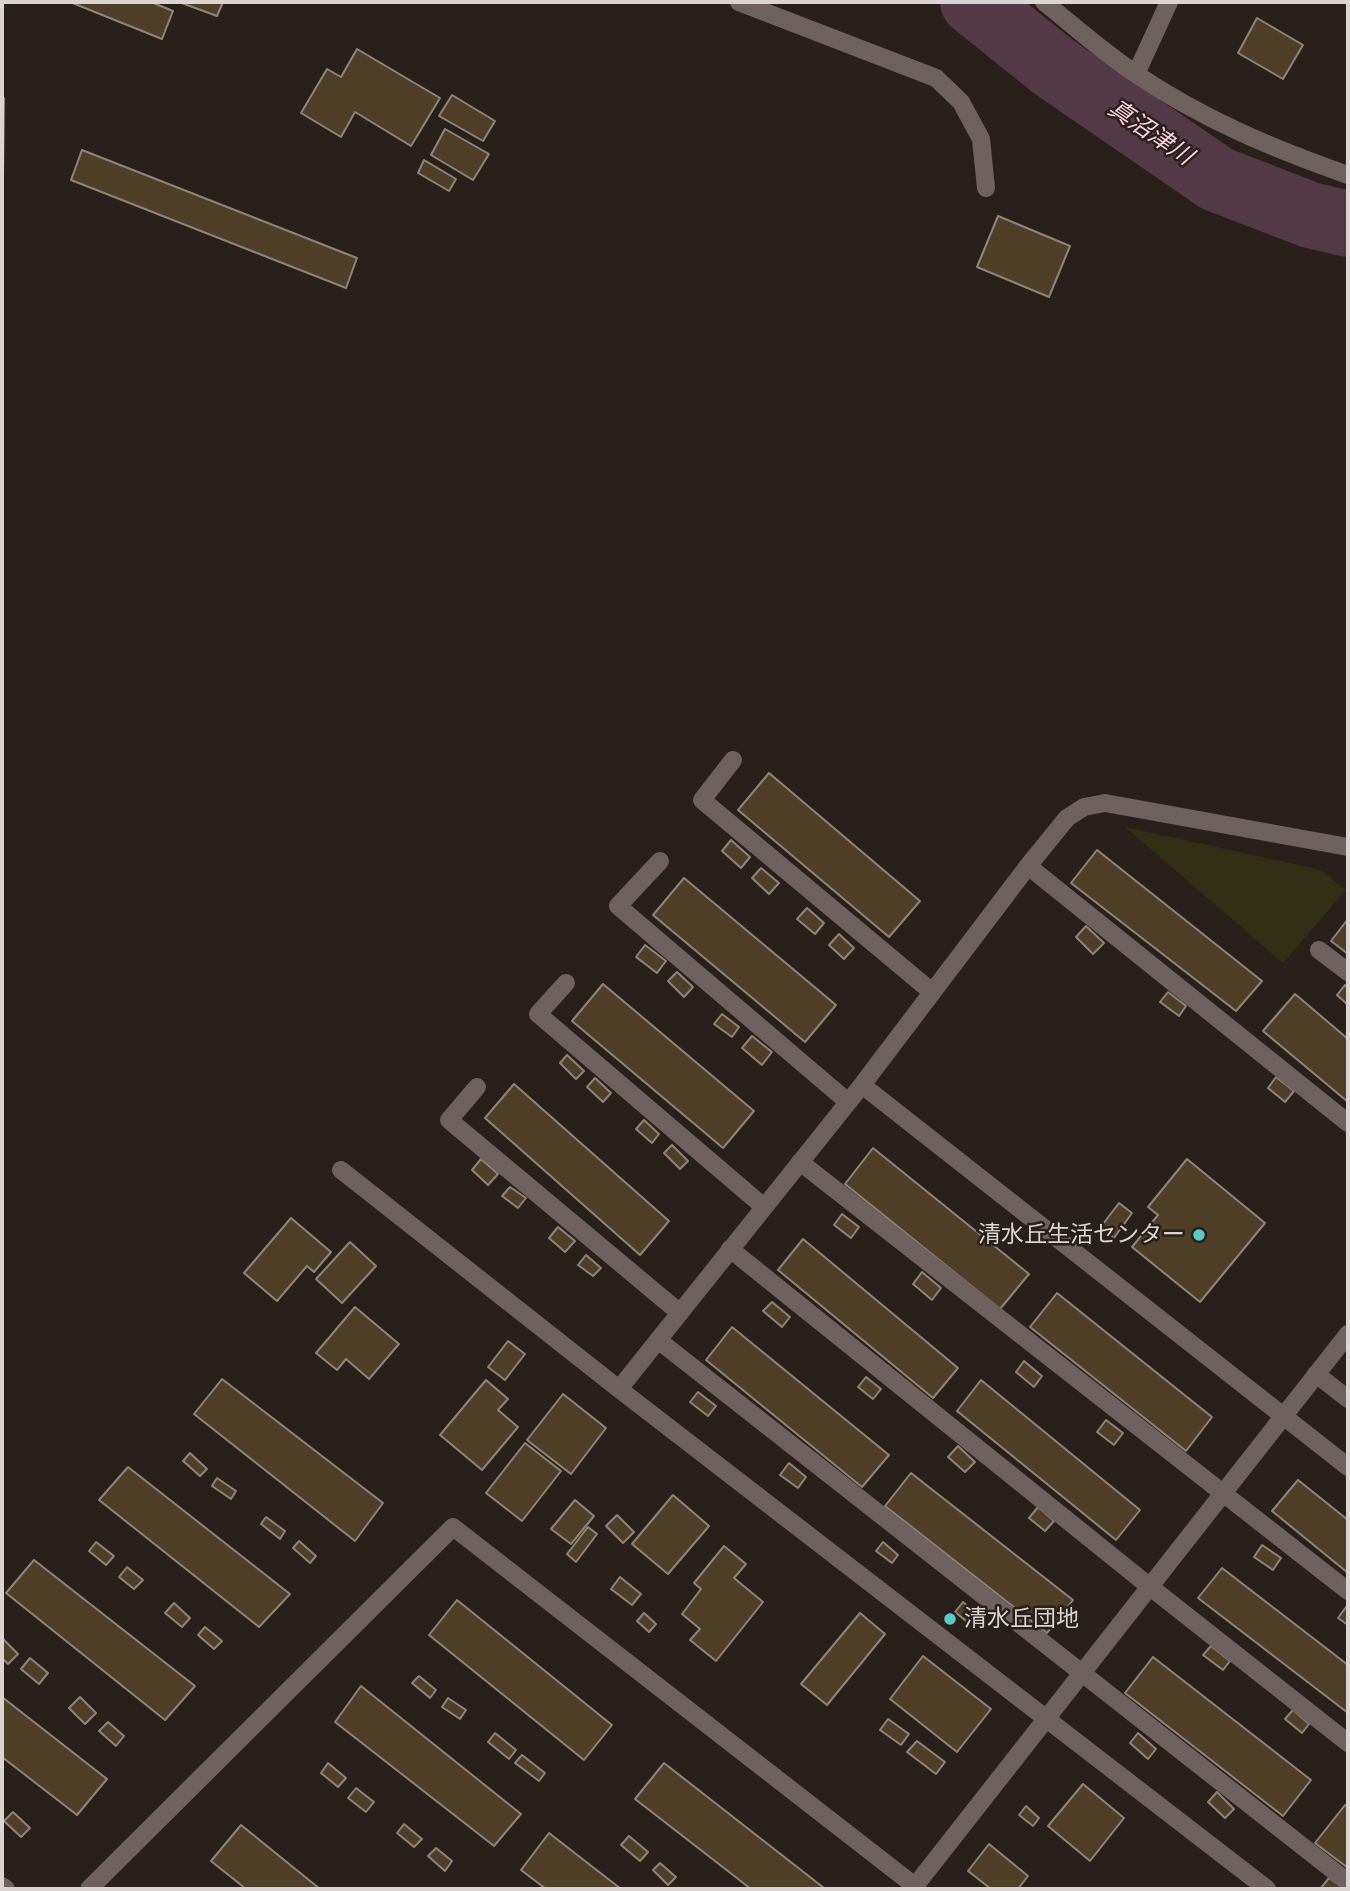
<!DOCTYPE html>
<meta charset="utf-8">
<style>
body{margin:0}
#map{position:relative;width:1350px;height:1891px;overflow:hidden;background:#29201c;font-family:Merriweather,serif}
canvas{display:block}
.frame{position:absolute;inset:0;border:4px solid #dad4d2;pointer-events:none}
</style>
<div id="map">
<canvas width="1350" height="1891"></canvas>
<div class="frame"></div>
</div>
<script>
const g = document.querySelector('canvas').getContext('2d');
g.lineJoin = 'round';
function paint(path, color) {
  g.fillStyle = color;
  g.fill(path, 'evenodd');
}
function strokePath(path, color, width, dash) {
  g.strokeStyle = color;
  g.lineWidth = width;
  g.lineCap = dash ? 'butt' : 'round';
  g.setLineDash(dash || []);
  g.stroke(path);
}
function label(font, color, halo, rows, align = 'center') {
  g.font = font + ' Merriweather,"Noto Sans JP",serif';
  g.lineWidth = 5;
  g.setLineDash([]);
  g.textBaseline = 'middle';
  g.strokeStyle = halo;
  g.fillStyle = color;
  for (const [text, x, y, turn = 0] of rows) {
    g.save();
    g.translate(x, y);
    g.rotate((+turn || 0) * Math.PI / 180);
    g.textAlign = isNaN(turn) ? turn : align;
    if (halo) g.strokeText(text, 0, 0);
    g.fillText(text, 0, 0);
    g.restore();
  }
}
paint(new Path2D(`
 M1125,827L1321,870L1346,890L1283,963Z`), '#323014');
strokePath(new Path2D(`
 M973,2L1054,67L1217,179L1310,215L1348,224`), '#543946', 66);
const building = new Path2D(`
 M70,2H151L173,11L162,39Z
 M179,2H223L217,16Z
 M1257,18L1303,45L1283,79L1238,53Z
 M357,49L440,98L411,146L355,112L341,137L301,113L327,69L341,77Z
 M452,95L495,121L483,141L439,116Z
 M2,98H4L3,177H2Z
 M445,129L489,154L473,180L431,155Z
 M82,150L357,258L346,288L71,180Z
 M424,160L456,179L449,191L418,173Z
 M998,216L1070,246L1049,297L977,267Z
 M769,773L920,901L889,937L738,810Z
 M731,840L750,857L741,868L722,851Z
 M1097,850L1262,981L1236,1011L1071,883Z
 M761,868L779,883L769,894L752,878Z
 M684,878L836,1005L805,1042L653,915Z
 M807,908L824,923L815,934L797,919Z
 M1348,919V954L1331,941Z
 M1086,926L1104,943L1093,954L1076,937Z
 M839,934L854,948L844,959L829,945Z
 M645,945L666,961L657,973L636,957Z
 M677,972L693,987L684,997L668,981Z
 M603,984L754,1111L723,1148L572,1021Z
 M1345,985L1348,988V1005L1337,995Z
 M1168,992L1186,1006L1179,1016L1160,1002Z
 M1295,994L1348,1039V1102L1263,1031Z
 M722,1014L739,1027L732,1037L714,1024Z
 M752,1036L772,1052L762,1065L742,1048Z
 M567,1055L584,1071L576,1079L560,1063Z
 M1276,1077L1294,1091L1285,1102L1268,1088Z
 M595,1078L611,1093L603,1102L587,1087Z
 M514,1084L669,1221L640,1255L485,1118Z
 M644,1120L659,1134L652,1143L636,1129Z
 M672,1145L688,1161L680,1169L664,1153Z
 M873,1148L1029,1274L1000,1309L845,1184Z
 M481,1159L498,1174L488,1185L472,1170Z
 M1187,1159L1265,1223L1200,1302L1132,1247L1158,1215L1148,1207Z
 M510,1187L526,1198L518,1208L502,1196Z
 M1119,1203L1132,1213L1114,1238L1100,1228Z
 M842,1214L859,1227L851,1238L834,1225Z
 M291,1218L331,1252L314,1272L307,1266L277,1301L244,1273Z
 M558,1227L575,1241L565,1252L549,1238Z
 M803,1239L958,1368L933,1398L778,1270Z
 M350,1242L376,1266L342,1303L316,1279Z
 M586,1255L601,1268L593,1276L578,1265Z
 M922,1272L941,1288L932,1300L913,1284Z
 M1057,1293L1212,1417L1186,1451L1030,1327Z
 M772,1302L790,1317L782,1327L763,1311Z
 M355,1307L399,1344L369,1379L346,1359L337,1370L316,1353Z
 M732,1327L889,1455L862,1487L706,1360Z
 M508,1341L525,1354L505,1380L488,1367Z
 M1024,1361L1042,1376L1034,1387L1016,1372Z
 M866,1377L881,1389L873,1399L858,1387Z
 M222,1379L383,1503L355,1541L194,1414Z
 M486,1380L508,1399L498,1410L518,1427L482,1470L440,1435Z
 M981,1380L1140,1510L1116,1540L957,1411Z
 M698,1392L716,1406L708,1416L690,1402Z
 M563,1394L606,1428L571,1474L527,1440Z
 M1106,1420L1123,1433L1114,1445L1097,1432Z
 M525,1443L561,1471L522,1521L486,1493Z
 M958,1446L975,1462L965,1472L948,1457Z
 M190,1453L207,1469L200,1476L183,1461Z
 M789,1463L806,1477L798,1488L780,1475Z
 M128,1467L290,1594L259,1627L99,1500Z
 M911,1473L1073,1600L1047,1633L885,1506Z
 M217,1478L236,1491L231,1499L212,1486Z
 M1298,1480L1348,1520V1573L1272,1511Z
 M673,1495L709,1526L668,1574L632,1544Z
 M575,1500L594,1516L571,1544L551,1529Z
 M1038,1507L1054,1521L1045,1531L1029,1518Z
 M617,1515L634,1532L623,1543L606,1526Z
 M266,1517L285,1531L280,1539L261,1524Z
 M588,1527L597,1534L576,1562L567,1554Z
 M299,1541L316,1556L310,1563L293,1548Z
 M96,1542L114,1556L106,1565L89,1551Z
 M883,1542L898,1555L892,1563L876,1551Z
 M1262,1545L1281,1558L1273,1570L1254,1557Z
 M724,1546L746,1564L734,1578L763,1602L716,1661L690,1640L700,1629L682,1614L701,1589L694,1583Z
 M34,1560L195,1686L165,1720L6,1593Z
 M127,1567L143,1580L134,1589L119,1577Z
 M1222,1568L1348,1665V1713L1198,1598Z
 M620,1577L641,1594L632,1605L611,1589Z
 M457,1600L612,1725L584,1760L429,1635Z
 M963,1602L979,1617L972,1626L955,1612Z
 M174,1603L190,1618L182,1627L165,1613Z
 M1346,1607L1348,1608V1625L1338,1618Z
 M644,1613L656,1624L649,1632L637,1621Z
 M860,1613L885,1634L827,1705L801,1684Z
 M205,1627L222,1641L214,1649L198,1635Z
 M2,1638L18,1654L8,1664L2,1658Z
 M1211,1646L1230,1661L1223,1670L1203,1655Z
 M923,1656L991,1709L957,1752L890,1699Z
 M1153,1657L1311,1780L1283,1816L1125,1693Z
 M30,1658L48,1673L39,1684L21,1669Z
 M419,1676L436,1690L430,1698L412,1683Z
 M361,1686L521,1814L494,1846L335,1722Z
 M2,1697L107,1779L77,1815L2,1757Z
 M80,1697L96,1713L85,1724L69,1708Z
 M448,1698L466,1710L460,1719L442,1707Z
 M1293,1710L1309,1724L1302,1733L1285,1719Z
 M888,1719L909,1734L901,1745L880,1730Z
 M108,1722L124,1736L116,1746L99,1731Z
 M495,1733L516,1750L509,1759L488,1742Z
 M1138,1733L1156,1749L1148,1759L1130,1743Z
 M917,1741L945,1762L936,1774L907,1752Z
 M522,1755L545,1773L539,1781L515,1763Z
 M328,1763L346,1778L338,1787L321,1773Z
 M664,1763L824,1888L823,1889H751L635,1799Z
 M1083,1784L1124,1818L1090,1861L1048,1826Z
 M356,1788L374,1802L366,1812L348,1798Z
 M1217,1792L1234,1809L1225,1818L1208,1802Z
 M1345,1805L1348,1807V1868L1315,1843Z
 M1026,1806L1039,1818L1033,1826L1019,1815Z
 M13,1812L30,1828L21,1837L4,1821Z
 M404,1824L422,1839L414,1847L397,1833Z
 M241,1825L320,1889H246L211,1861Z
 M549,1833L621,1889H546L521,1870Z
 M629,1836L648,1852L640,1861L621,1845Z
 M989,1844L1028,1876L1018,1889H991L968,1871Z
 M436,1848L452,1861L445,1871L428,1856Z
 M660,1863L676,1877L668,1885L653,1870Z
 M1329,1878L1345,1889H1320Z`);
paint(building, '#503f27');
strokePath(building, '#8c857c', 2);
strokePath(new Path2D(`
 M739,2L936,78L961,102L981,139L986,188
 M1044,2C1074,26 1104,53 1136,74C1202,119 1274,149 1348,175
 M1136,74L1169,2
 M733,760L702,800L932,992
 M660,861L618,906L848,1102
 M1028,866L1348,1123
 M1319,950L1348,972
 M566,983L538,1014L764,1207
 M862,1085L1348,1467
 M477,1087L449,1120L680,1313
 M800,1162L1348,1591
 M341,1170L619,1389L1267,1889
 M730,1249L1149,1586L1348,1743
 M658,1340L1348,1882
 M1316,1374L1348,1399
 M619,1389L862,1085L1028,866L1067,818L1084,807L1105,803L1348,847
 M2,1886L6,1889
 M89,1889L453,1527L915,1886L1348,1334`), '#706161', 18);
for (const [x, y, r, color] of [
 [1199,1235,7,"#54cdc8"],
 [950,1619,7,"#54cdc8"]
]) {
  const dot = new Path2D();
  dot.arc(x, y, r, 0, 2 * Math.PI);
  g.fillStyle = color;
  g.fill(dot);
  strokePath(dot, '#29201c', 2.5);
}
label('23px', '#dad4d2', '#29201c', [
 ["清水丘生活センター",1185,1235],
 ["清水丘団地",964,1619,"left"]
], 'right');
label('italic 24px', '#fccee4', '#29201c', [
 ["真沼津川",1150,133,34]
]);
</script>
